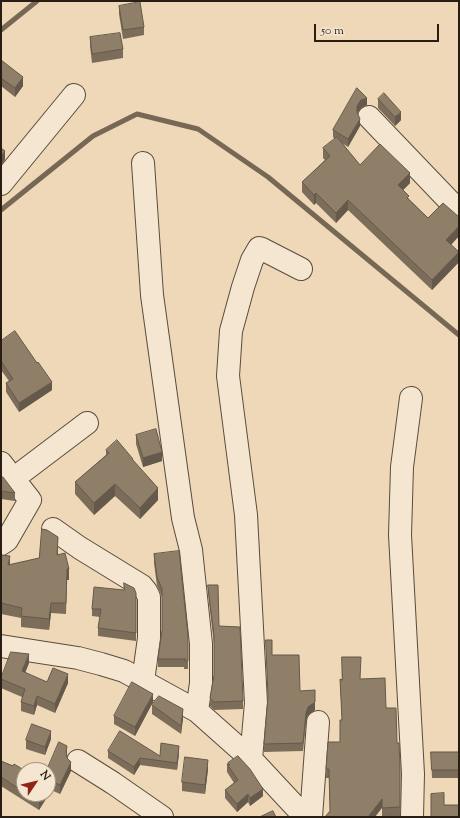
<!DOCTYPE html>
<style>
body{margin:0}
#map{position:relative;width:460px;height:818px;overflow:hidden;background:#eed8b7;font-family:"Sorts Mill Goudy",serif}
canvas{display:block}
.frame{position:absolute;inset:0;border:2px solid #281e14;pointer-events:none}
.north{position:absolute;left:16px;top:762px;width:40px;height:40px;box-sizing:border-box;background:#f4e6d0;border:1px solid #a29685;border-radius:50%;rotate:55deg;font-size:11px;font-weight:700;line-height:16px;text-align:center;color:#281e14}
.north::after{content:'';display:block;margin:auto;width:14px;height:18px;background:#8f2418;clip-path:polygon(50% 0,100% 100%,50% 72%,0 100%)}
.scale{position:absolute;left:314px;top:24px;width:125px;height:18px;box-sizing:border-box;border:2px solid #281e14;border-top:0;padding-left:5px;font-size:12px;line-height:14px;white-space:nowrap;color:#281e14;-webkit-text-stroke:3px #f4e6d0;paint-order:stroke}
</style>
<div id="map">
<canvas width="460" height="818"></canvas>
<div class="frame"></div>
<div class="north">N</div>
<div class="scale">50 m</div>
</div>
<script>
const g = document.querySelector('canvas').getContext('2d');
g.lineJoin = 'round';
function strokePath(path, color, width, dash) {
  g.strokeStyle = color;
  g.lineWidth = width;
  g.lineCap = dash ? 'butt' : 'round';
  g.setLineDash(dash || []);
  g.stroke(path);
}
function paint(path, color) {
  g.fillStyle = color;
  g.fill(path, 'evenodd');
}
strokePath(new Path2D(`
 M1,30L37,1
 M1,210L93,136L137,114L198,129L268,177L459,335`), '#776855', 5);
const minor = new Path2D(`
 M369,117L456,208L459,209
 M143,163L152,295L183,518L191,550L201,644V683L197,711
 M1,184L74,95
 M411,398L402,467L400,535L413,774L412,817
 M1,463L30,500L7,540L1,544
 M13,479L87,423
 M53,529L80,548L142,586L146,591L149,597V638L143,681
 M1,646L78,658L101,664L124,671L197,711L251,759L305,817
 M251,759L256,703L246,515L228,376L231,331L243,287L252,260L259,248L262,249L301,269
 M78,761L113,783L162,817
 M311,817L318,722`);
strokePath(minor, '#5a4c3d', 24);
strokePath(minor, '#f4e6d0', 22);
paint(new Path2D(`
 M119,6L144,27V35L123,39L119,14Z
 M90,37L123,49V58L92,63L90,46Z
 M1,60L23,86L15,97L1,86Z
 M357,88L367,105L361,108L357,113L360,126L348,147L342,143L360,165L410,183L403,190L409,199L428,218L459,236L451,245L459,262L432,290L348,210L336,223L316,203L314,205L302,192V182L325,160L323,158V148L335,139L333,137V130Z
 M378,99L401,120L395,126L378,108Z
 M459,314V328L458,327V318Z
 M1,341L37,363L52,390L19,412L6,392V383L9,381L1,370Z
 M136,435L162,461L143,467L136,444Z
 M106,450L133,461L158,500L140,519L115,496L94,515L75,494V482L106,455Z
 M1,477L15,493V501L1,499Z
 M58,548V555L69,580H67L66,614L51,613L49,630L21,627V618L1,614V555L10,565L39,558Z
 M154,554L188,636V669H184V667H158V659L162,630V597L157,586L154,563Z
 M208,585L219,626L243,701V709L214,710L210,706V698L214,675V644L208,593Z
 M136,593V641L98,636V628L100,617L92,616V609Z
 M266,640L272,655L315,710L308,715L306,721L303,751L264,752V744L268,699Z
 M29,663L25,673L47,682L68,683L55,713L37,705L34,715L21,711V702L22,697L1,688V678Z
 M340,679H361L386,708L397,743L400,765V816L382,817V808L330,811L329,778H326V769L340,742L342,720Z
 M153,702L135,736L114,724V716Z
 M152,705L183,718L181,734L152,714Z
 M51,739L45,755L26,749V740Z
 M108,751L160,756L179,753L177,770L140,765L134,775L108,758Z
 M431,752H459V778H432Z
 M67,754V757L71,771L60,794L49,789V794L39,810L1,786V761L24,770V794H48V770Z
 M228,763L263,796L250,806L248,802L237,812L225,798V790L234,783L227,772V764H228Z
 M208,769L205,794L182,791V782Z`), '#7b6d5a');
paint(new Path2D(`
 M23,77V86L15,97V88Z
 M367,98V105L361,108L357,113V120V106L361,100Z
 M401,112V120L395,126V117Z
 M360,119V126L348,147V139Z
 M5,151V160L1,165V156Z
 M410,173V183L398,195V185Z
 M316,193V203L314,205V195Z
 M348,200V210L336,223V213Z
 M459,226V236L446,250V240Z
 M459,252V262L432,290V280Z
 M52,382V390L19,412V403Z
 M162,452V461L143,467V458Z
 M115,484V496L94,515V503Z
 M158,488V500L140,519V508Z
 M58,537V548L57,566V555Z
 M10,556V567L8,565Z
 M67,569H69V580H67L66,614Z
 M51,603V613L49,630V619Z
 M29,654V663L22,680V671Z
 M68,674V683L55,713V704Z
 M153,694V702L135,736V727Z
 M37,696V705L34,715V706Z
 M315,702V710L308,715L306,721L303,751L306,713L308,707Z
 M183,709V718L181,734V726Z
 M51,731V739L45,755V747Z
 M67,746V754L66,761V752Z
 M179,746V753L177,770V763Z
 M140,758V765L134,775V767Z
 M208,760V769L205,794V785Z
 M71,762V771L60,794V785Z
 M49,786V794L39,810V801L43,794H48V787Z
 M263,789V796L250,806V798Z
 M248,794V802L237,812V804Z
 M382,799V808L375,817H368Z`), '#64594a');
const building = new Path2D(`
 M140,2L144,27L123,30L119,6Z
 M120,33L123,49L92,54L90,37Z
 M1,60L23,77L15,88L1,78Z
 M357,88L367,98L361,100L357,106V112L360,119L348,139L333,130Z
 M384,93L401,112L395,117L378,99Z
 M337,137L360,165L380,144L410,173L398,185L409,196L407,198L428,218L443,203L459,217V226L446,240L459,252L432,280L348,200L336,213L316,193L314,195L302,182L330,156L323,148Z
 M1,148L5,151L1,156Z
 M15,331L37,363L38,362L52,382L19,403L6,383L13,379L1,361V341Z
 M156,429L162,452L143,458L136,435Z
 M117,440L133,459H132L158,488L140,508L115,484L94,503L75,482L109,453L106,450Z
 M1,477H3L15,493L1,491Z
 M42,529L47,530L58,537L57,555L65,553L69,569H67L66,603H51L49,619L21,616L22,608L1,603V555L10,556L8,565L39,558Z
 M179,551L188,636V661H184L186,659H158L162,630V589L157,577L154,554Z
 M124,583L134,588L136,593V633L98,628L101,609H92L94,587L124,590Z
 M208,585H218L219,626L240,627L243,701L214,702L210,698L214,675V636Z
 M266,640H272V655H299L300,691L315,690V702L308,707L306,713L303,743L264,744L268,696Z
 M11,652L29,654L22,671L47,682L53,668L68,674L55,704L37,696L34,706L21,702L25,689L1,679Z
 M342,657H361L360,679L385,678L386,708H396L397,743H399L400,765V807L382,808V799L368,817H325L330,811L329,769H326L328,742H340V720H342L340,679L342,680Z
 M132,682L153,694L135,727L114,716Z
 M159,696L183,709L181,726L152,705Z
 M32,724L51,731L45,747L26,740Z
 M120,731L160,756L161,743L179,746L177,763L140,758L134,767L108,751Z
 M59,742L67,746L66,752L67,758L71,762L60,785L48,780V770H47Z
 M431,752H459V770H432Z
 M238,756L250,769L263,789L250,798L248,794L237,804L225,790L238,780L227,764L230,765L228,763Z
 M185,757L208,760L205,785L182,782Z
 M1,761L13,766L14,764L24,770V792L1,777Z
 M444,793V805H459V817H431V794Z
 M27,794H43L39,801Z
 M273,811L276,817H260Z`);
paint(building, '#8f7f69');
strokePath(building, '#64594a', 1);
</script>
